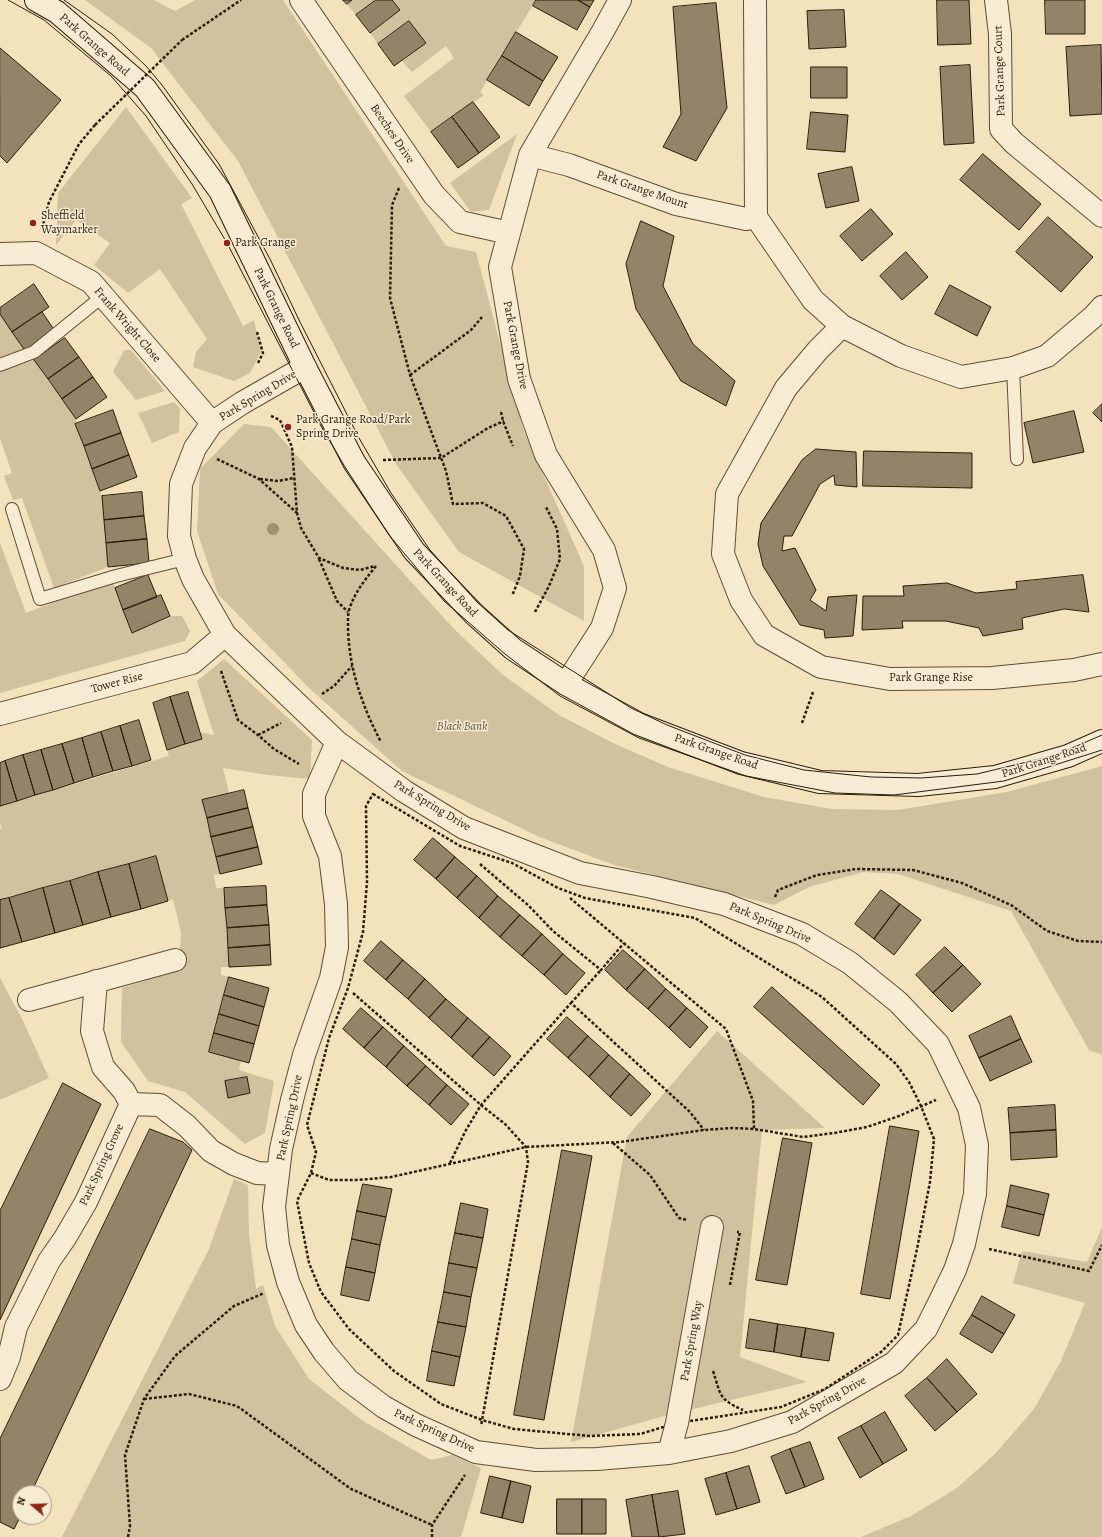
<!DOCTYPE html>
<style>
body{margin:0}
#map{position:relative;width:1102px;height:1537px;overflow:hidden;background:#f3e2bc;font-family:Alegreya,serif}
canvas{display:block}
.north{position:absolute;left:12px;top:1485px;width:40px;height:40px;box-sizing:border-box;background:#f7ecd3;border:1px solid #a59983;border-radius:50%;rotate:289deg;font-size:11px;font-weight:700;line-height:16px;text-align:center;color:#2b1d0a}
.north::after{content:'';display:block;margin:auto;width:14px;height:18px;background:#8f2418;clip-path:polygon(50% 0,100% 100%,50% 72%,0 100%)}
</style>
<div id="map">
<canvas width="1102" height="1537"></canvas>
<div class="north">N</div>
</div>
<script>
const g = document.querySelector('canvas').getContext('2d');
g.lineJoin = 'round';
function paint(path, color) {
  g.fillStyle = color;
  g.fill(path, 'evenodd');
}
function strokePath(path, color, width, dash) {
  g.strokeStyle = color;
  g.lineWidth = width;
  g.lineCap = dash ? 'butt' : 'round';
  g.setLineDash(dash || []);
  g.stroke(path);
}
function label(font, color, halo, rows, align = 'center') {
  g.font = font + ' Alegreya,serif';
  g.lineWidth = 3;
  g.setLineDash([]);
  g.textBaseline = 'middle';
  g.strokeStyle = halo;
  g.fillStyle = color;
  for (const [text, x, y, turn = 0] of rows) {
    g.save();
    g.translate(x, y);
    g.rotate((+turn || 0) * Math.PI / 180);
    g.textAlign = isNaN(turn) ? turn : align;
    if (halo) g.strokeText(text, 0, 0);
    g.fillText(text, 0, 0);
    g.restore();
  }
}
paint(new Path2D(`
 M85,0H154L175,11L195,0H283L446,246L476,252L523,429L584,566V621L459,552L396,464L238,161L151,48Z
 M352,0H376L356,15L347,4Z
 M392,0H536L480,92L484,95L431,132L404,96L454,58L446,46L412,72L402,61L425,43L409,21L378,44L370,33L400,10Z
 M126,107L192,198L181,204L243,326L254,320L261,352L250,373L234,381L193,367L196,352L207,339L160,269L128,293L94,265L110,243L76,220L56,245L58,193Z
 M517,134L489,210L471,212L450,183Z
 M0,314L26,352L0,358Z
 M124,350H131L165,391L136,400L113,372Z
 M34,360L76,419V424L102,496L108,567L54,588L22,498L13,500L4,476L12,473L0,439V371Z
 M174,402L180,408L179,432L152,443L138,413Z
 M244,424L271,427L454,629L503,675L559,715L613,743L668,767L764,797L832,809L898,810L1007,792L1102,766V1055L1089,1050L1011,911L898,874L864,872L809,887L774,905L614,865L542,838L402,771L310,689L218,594L197,531L200,469Z
 M0,543L26,613L112,580L132,633L170,616H182L190,631L185,641L0,693Z
 M224,659L312,740L310,779L268,775L223,768L229,794L203,800L220,874L214,875L216,888H224L229,967H221V975L229,977L209,1052L241,1061L239,1070L274,1081L265,1133L245,1144L185,1092L148,1081L121,1042L122,988L179,970L181,933L173,899L168,901L156,856L0,900V829H2L0,822V806L169,756L167,750L201,739L200,732L214,735L197,681Z
 M0,978L23,1021L49,1078L0,1100Z
 M717,1031L825,1128L762,1130L740,1357L807,1382L668,1415L571,1442L627,1137Z
 M234,1179L248,1185L249,1233L256,1289L263,1285L275,1326L309,1379L363,1421L431,1460L452,1455L481,1468L461,1537H62L209,1249Z
 M1102,1227V1537H861L911,1516L957,1488L995,1454L1034,1409L1061,1361L1085,1303L1013,1283L1022,1251L1087,1262Z`), '#d1c19e');
const building = new Path2D(`
 M343,0H352L347,4Z
 M376,0H392L400,10L370,33L356,15Z
 M536,0H578L590,7L577,30L533,6Z
 M578,0H594L590,7Z
 M937,0H969L971,44L938,45Z
 M1045,0H1085V34H1046Z
 M716,3L727,108L696,161L663,147L681,114L673,7Z
 M844,10L846,47L809,49L807,11Z
 M409,21L426,43L394,66L378,44Z
 M516,32L558,57L543,81L502,56Z
 M1101,45L1102,114L1070,116L1066,47Z
 M0,48L61,100L7,163L0,156Z
 M502,56L543,81L529,106L487,80Z
 M970,65L974,143L944,145L940,67Z
 M811,67H847V98H811Z
 M473,102L500,137L479,153L452,117Z
 M811,112L848,115L845,152L807,149Z
 M452,117L479,153L458,168L431,132Z
 M983,154L1041,204L1019,230L960,180Z
 M852,167L859,201L826,208L818,174Z
 M871,209L893,234L862,261L840,236Z
 M1048,217L1093,257L1061,292L1016,252Z
 M641,221L674,236L663,286L693,344L735,381L726,406L681,381L636,309L626,264Z
 M906,252L928,277L902,300L880,276Z
 M34,284L49,307L12,332L0,314V308Z
 M950,285L991,307L977,336L935,314Z
 M42,312L55,331L26,352L12,332Z
 M65,338L79,357L48,379L34,360Z
 M79,357L93,377L62,399L48,379Z
 M93,377L107,397L76,419L62,399Z
 M1102,404V422L1093,413Z
 M113,410L121,433L84,446L75,424Z
 M1074,411L1084,452L1033,463L1024,423Z
 M121,433L129,455L92,469L84,446Z
 M816,449L856,452L857,487L835,485L834,475L820,484L792,536H784L782,551L795,548L816,590L810,600L826,611L828,597L857,595L853,636L825,638L824,630L800,625L763,566L758,544L761,523L802,460Z
 M864,451L972,453V488L863,486Z
 M129,455L137,477L100,491L92,469Z
 M142,492L144,516L104,520L102,496Z
 M144,516L147,539L106,543L104,520Z
 M147,539L149,563L108,567L106,543Z
 M148,575L157,597L123,610L115,588Z
 M1083,575L1089,612L1064,609L1022,618L1023,629L983,636L979,628L946,621H902L903,628L862,630L863,596H904L903,586L947,583L976,593L1017,589L1016,582Z
 M161,595L170,616L132,633L123,610Z
 M188,692L202,739L185,744L170,697Z
 M170,697L185,744L167,750L153,703Z
 M139,720L151,760L132,766L120,726Z
 M120,726L132,766L113,771L101,732Z
 M101,732L113,771L93,777L82,738Z
 M82,738L93,777L74,783L62,744Z
 M62,744L74,783L53,790L41,750Z
 M41,750L53,790L35,795L23,755Z
 M23,755L35,795L17,801L5,761Z
 M5,761L17,801L0,806V763Z
 M244,790L248,808L207,818L202,800Z
 M248,808L253,827L211,837L207,818Z
 M253,827L258,847L216,857L211,837Z
 M433,838L455,857L436,879L414,860Z
 M258,847L262,864L220,874L216,857Z
 M156,856L168,901L141,909L129,864Z
 M455,857L477,876L457,898L436,879Z
 M129,864L141,909L111,917L98,872Z
 M98,872L111,917L83,925L70,881Z
 M477,876L498,896L479,918L457,898Z
 M70,881L83,925L55,933L43,888Z
 M266,886L267,905L225,908L224,888Z
 M43,888L55,933L22,942L9,898Z
 M881,890L900,904L874,939L855,924Z
 M498,896L520,915L500,937L479,918Z
 M9,898L22,942L0,948V900Z
 M900,904L921,920L894,955L874,939Z
 M267,905L269,925L227,928L225,908Z
 M520,915L542,934L522,956L500,937Z
 M269,925L270,945L228,948L227,928Z
 M542,934L563,954L544,975L522,956Z
 M381,941L403,960L386,980L364,961Z
 M270,945L271,965L229,967L228,948Z
 M945,947L963,965L933,993L916,975Z
 M623,950L645,969L626,990L605,970Z
 M563,954L585,973L566,995L544,975Z
 M403,960L425,979L408,999L386,980Z
 M963,965L981,984L952,1012L933,993Z
 M645,969L666,989L648,1009L626,990Z
 M229,977L269,988L264,1007L224,995Z
 M425,979L446,999L429,1018L408,999Z
 M772,987L880,1085L863,1105L754,1007Z
 M666,989L687,1008L669,1028L648,1009Z
 M224,995L264,1007L259,1026L219,1014Z
 M446,999L468,1018L451,1038L429,1018Z
 M361,1008L383,1027L364,1048L343,1029Z
 M687,1008L708,1027L690,1048L669,1028Z
 M219,1014L259,1026L254,1044L214,1033Z
 M1011,1016L1021,1039L979,1058L969,1036Z
 M567,1017L588,1036L568,1058L547,1039Z
 M468,1018L490,1037L472,1057L451,1038Z
 M383,1027L404,1046L386,1067L364,1048Z
 M214,1033L254,1044L249,1063L209,1052Z
 M588,1036L609,1055L589,1077L568,1058Z
 M490,1037L511,1056L494,1076L472,1057Z
 M1021,1039L1032,1062L990,1081L979,1058Z
 M404,1046L426,1066L407,1086L386,1067Z
 M609,1055L630,1074L610,1097L589,1077Z
 M426,1066L447,1085L429,1105L407,1086Z
 M630,1074L651,1094L631,1116L610,1097Z
 M247,1077L250,1093L228,1098L225,1081Z
 M63,1083L101,1104L0,1320V1211Z
 M447,1085L469,1104L451,1125L429,1105Z
 M1055,1105L1056,1130L1010,1133L1008,1108Z
 M890,1126L919,1131L890,1299L861,1294Z
 M150,1129L183,1142L192,1150L31,1493H20V1517L14,1529L0,1522V1439Z
 M1056,1130L1057,1157L1011,1160L1010,1133Z
 M783,1138L812,1143L787,1285L756,1280Z
 M562,1150L592,1156L544,1420L514,1415Z
 M363,1184L392,1189L386,1217L357,1211Z
 M1011,1185L1049,1194L1044,1215L1007,1206Z
 M461,1203L488,1209L483,1238L455,1233Z
 M1007,1206L1044,1215L1039,1236L1002,1227Z
 M357,1211L386,1217L380,1245L352,1239Z
 M455,1233L483,1238L477,1268L449,1263Z
 M352,1239L380,1245L375,1273L346,1267Z
 M449,1263L477,1268L471,1297L444,1292Z
 M346,1267L375,1273L369,1301L341,1295Z
 M444,1292L471,1297L466,1327L438,1322Z
 M982,1296L1015,1315L1004,1334L972,1315Z
 M972,1315L1004,1334L992,1353L960,1334Z
 M750,1319L778,1324L774,1352L746,1348Z
 M438,1322L466,1327L460,1357L432,1351Z
 M778,1324L806,1328L801,1357L774,1352Z
 M806,1328L834,1333L829,1361L801,1357Z
 M432,1351L460,1357L454,1386L427,1381Z
 M947,1359L977,1394L957,1412L927,1378Z
 M927,1378L957,1412L935,1431L905,1396Z
 M885,1412L907,1450L883,1464L861,1426Z
 M861,1426L883,1464L860,1478L838,1438Z
 M810,1442L824,1479L805,1487L790,1449Z
 M790,1449L805,1487L786,1494L771,1457Z
 M749,1466L760,1502L737,1509L726,1473Z
 M726,1473L737,1509L716,1515L705,1479Z
 M490,1476L511,1481L502,1518L481,1513Z
 M511,1481L531,1486L523,1523L502,1518Z
 M678,1491L685,1534L659,1537L652,1495Z
 M652,1495L659,1537H632L626,1500Z
 M557,1499H582V1534H557Z
 M582,1499H606V1534H582Z`);
paint(building, '#938367');
strokePath(building, '#2b1d0a', 1);
const lane = new Path2D(`
 M0,365L34,352L103,296
 M1013,368L1017,459
 M12,509L40,599L116,576L185,559`);
const street = new Path2D(`
 M301,0L434,195L460,222L509,233
 M755,0L756,217
 M996,0L1000,34L1001,129L1014,143L1102,216
 M530,155L569,165L676,204L746,219L756,217L813,300L842,326L901,356L961,377L1013,368L1047,356L1093,317L1102,307
 M0,254L36,253L91,282L212,423
 M842,326L818,350L786,388L727,494L723,554L741,600L764,635L821,667L890,679L992,678L1074,670L1102,664
 M305,367L242,403L212,423L195,448L181,484L179,536L185,559L193,579L225,635L337,742L404,791L464,828L580,873L652,887L724,904L802,934L850,963L898,1002L938,1044L969,1108L977,1145L975,1194L964,1244L955,1270L941,1299L926,1329L894,1363L792,1422L731,1441L669,1453L597,1459L536,1460L476,1452L416,1425L384,1407L348,1380L324,1352L306,1325L288,1282L278,1245L274,1207L281,1149L292,1100L304,1055L331,978L337,947L336,904L330,856L314,816V794L337,742
 M566,684L602,628L615,588L604,550L546,455L519,379L500,267L530,155L603,31L620,0
 M0,714L192,663L225,635
 M96,981L92,1031L103,1067L124,1091L131,1104
 M29,1000L175,960
 M131,1104L160,1105L187,1126L211,1151L234,1164L257,1173L278,1174
 M0,1379L9,1357L16,1327L49,1261L65,1238L86,1202L131,1104
 M669,1453L677,1423L712,1227`);
const secondary = new Path2D(`
 M36,0L57,12L145,88L220,191L305,367L354,462L414,551L474,614L513,649L566,684L639,724L741,763L820,782L918,785L995,777L1068,756L1102,741`);
strokePath(lane, '#5d4e36', 14);
strokePath(street, '#5d4e36', 24);
strokePath(secondary, '#2b1d0a', 24);
strokePath(new Path2D(`
 M182,40L241,0
 M399,188L392,205L390,298L410,375L446,471L453,504L483,503L506,516L524,549L520,576L512,596
 M42,229L49,202L79,144L95,125
 M257,332L263,353L258,363
 M410,375L471,330L482,317
 M501,412L503,421L513,446
 M271,416L280,420L292,447L297,513L301,528L319,558L343,568L360,570L375,566
 M217,459L259,479L297,513
 M383,460L441,458L488,428L504,421
 M260,479L278,481L294,478
 M319,559L337,601L348,612
 M376,566C364,581 355,592 349,610C348,615 348,620 348,625C348,666 362,706 381,742
 M535,612L549,586L560,559L557,529L546,507
 M221,671L238,720L258,735L274,749L299,764
 M322,694L334,686L352,666
 M802,723L813,692
 M258,735L281,723
 M373,794L460,846L512,863L558,888L585,898L695,918L822,997L896,1064L909,1082L921,1106L934,1139L930,1182L917,1249L898,1335L881,1352L825,1389L781,1407L677,1423L640,1434L590,1436L514,1429L482,1420L441,1404L394,1371L349,1329L321,1292L309,1263L297,1201L311,1173L316,1152L307,1125L329,1038L348,988L363,932L367,882L366,806Z
 M480,864L528,905L553,931L601,970L624,943
 M775,897L778,890L817,875L856,869L913,870L962,883L1011,905L1047,931L1078,941L1102,942
 M570,898L726,1029L753,1101L754,1129
 M353,993L481,1105L505,1124L526,1147L528,1162L481,1426
 M571,1003L601,970
 M613,1143L650,1175L679,1218L687,1220
 M450,1163L466,1130L481,1105L571,1003L690,1112L704,1130
 M311,1173L329,1180H358L391,1177L526,1147L620,1142L704,1130L732,1128L754,1129L803,1137L834,1133L867,1127L899,1116L936,1100
 M989,1249L1089,1271L1102,1245
 M730,1285L740,1232H737
 M713,1371C721,1395 718,1399 743,1410
 M144,1399L189,1394L237,1406L351,1489L432,1525
 M128,1537L130,1526L125,1455L144,1399L175,1356L234,1306L264,1293
 M432,1537V1525L465,1475`), '#2b1d0a', 2.5, [3, 2]);
strokePath(lane, '#f7ecd3', 12);
strokePath(street, '#f7ecd3', 22);
strokePath(secondary, '#f7ecd3', 22);
strokePath(new Path2D(`
 M8,0L44,20L111,76L146,116L192,184L227,243L321,426L345,467L389,535L444,601L505,654L560,696L639,738L746,776L835,793L894,795L1004,781L1102,750
 M64,0L112,34L146,66L162,85L219,164L270,259L300,322L359,438L391,493L430,550L477,602L508,630L631,708L667,725L745,755L804,770L871,777L921,778L977,774L1056,755L1102,735`), '#2b1d0a', 1);
strokePath(new Path2D(`
 M95,125L182,40`), '#2b1d0a', 2.5, [3, 2]);
g.fillStyle = '#a09172';
for (const [x, y] of [
 [273,529]
]) {
  g.beginPath();
  g.arc(x, y, 6, 0, 2 * Math.PI);
  g.fill();
}
for (const [x, y, r, color] of [
 [33,223,4,"#8f2418"],
 [227,243,4,"#8f2418"],
 [288,427,4,"#8f2418"]
]) {
  const dot = new Path2D();
  dot.arc(x, y, r, 0, 2 * Math.PI);
  g.fillStyle = color;
  g.fill(dot);
  strokePath(dot, '#f7ecd3', 1.5);
}
label('12px', '#2b1d0a', '#f7ecd3', [
 ["Park Grange Road",94,45,41],
 ["Park Grange Court",1000,71,-92],
 ["Beeches Drive",392,134,56],
 ["Park Grange Mount",642,190,19],
 ["Park Grange Road",276,308,64],
 ["Frank Wright Close",127,325,49],
 ["Park Grange Drive",515,345,79],
 ["Park Spring Drive",258,396,-31],
 ["Park Grange Road",445,583,47],
 ["Park Grange Rise",931,678],
 ["Tower Rise",117,683,-15],
 ["Park Grange Road",716,752,19],
 ["Park Grange Road",1044,761,-18],
 ["Park Spring Drive",432,806,31],
 ["Park Spring Drive",770,923,23],
 ["Park Spring Drive",290,1118,-78],
 ["Park Spring Grove",102,1165,-65],
 ["Park Spring Way",692,1341,-80],
 ["Park Spring Drive",827,1401,-29],
 ["Park Spring Drive",434,1431,25]
]);
label('12px', '#2b1d0a', '#f7ecd3', [
 ["Sheffield",41,216],
 ["Waymarker",41,230],
 ["Park Grange",235,243],
 ["Park Grange Road/Park",296,420],
 ["Spring Drive",296,434]
], 'left');
label('italic 12px', '#5d4e36', '#f7ecd3', [
 ["Black Bank",462,727]
]);
</script>
